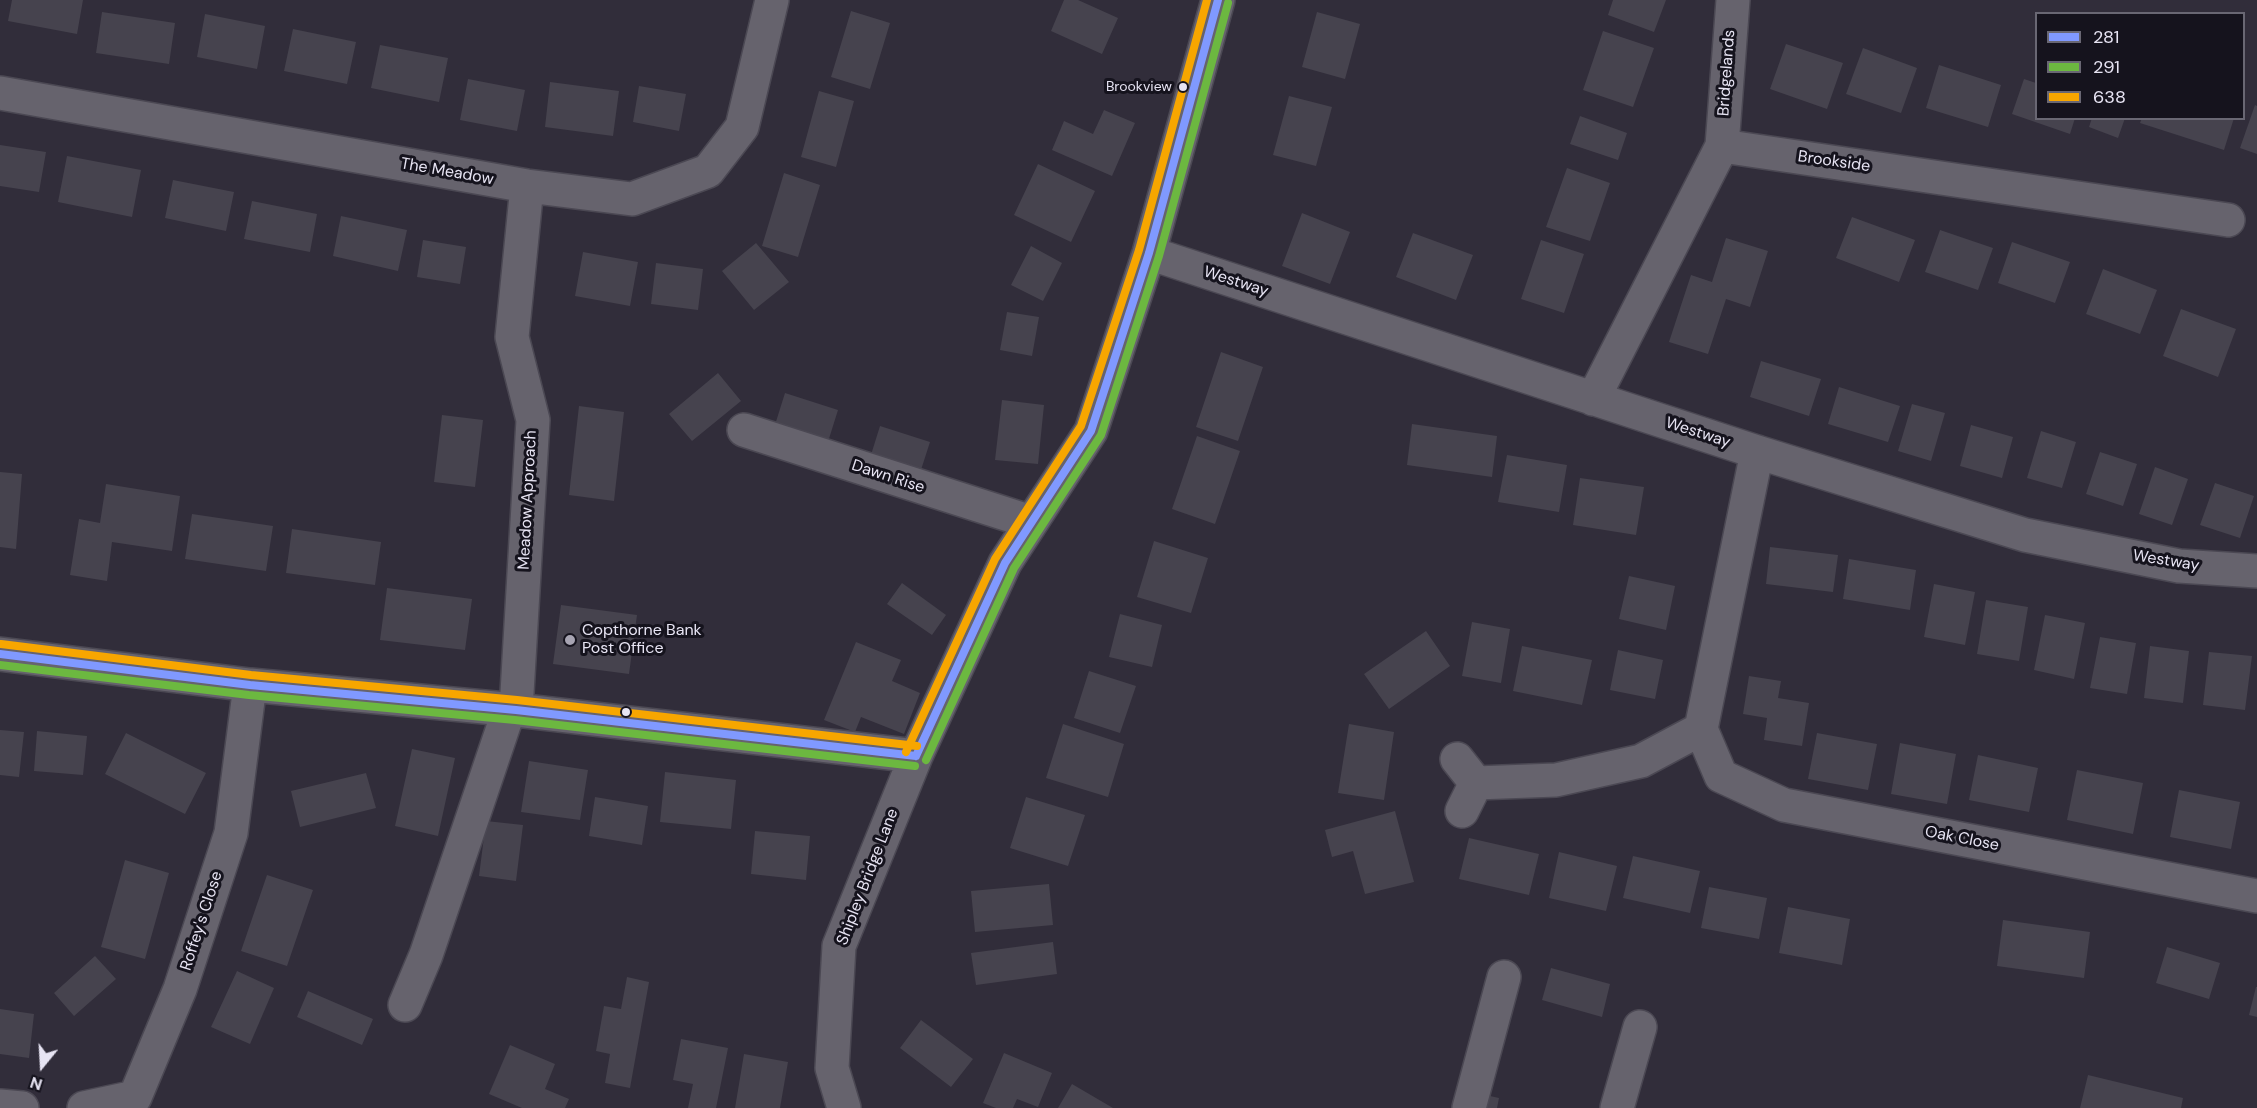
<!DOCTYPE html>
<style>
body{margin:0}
#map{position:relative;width:2257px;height:1108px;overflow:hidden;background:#312d3a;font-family:"DM Sans",sans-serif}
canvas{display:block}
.legend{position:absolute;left:2035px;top:12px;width:210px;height:108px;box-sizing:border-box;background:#15131d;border:2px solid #696773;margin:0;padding:8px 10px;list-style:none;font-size:18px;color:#e7e4f3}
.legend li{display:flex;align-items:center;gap:12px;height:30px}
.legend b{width:30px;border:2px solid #696773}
.north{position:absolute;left:12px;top:1036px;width:60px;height:60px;-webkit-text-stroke:4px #15131d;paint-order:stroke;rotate:198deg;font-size:16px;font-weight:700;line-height:24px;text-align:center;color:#e7e4f3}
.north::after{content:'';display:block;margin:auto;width:21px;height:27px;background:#e7e4f3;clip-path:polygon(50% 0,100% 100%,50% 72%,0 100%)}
</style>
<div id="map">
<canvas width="2257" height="1108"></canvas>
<ul class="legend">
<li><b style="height:8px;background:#8099ff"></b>281</li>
<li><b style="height:8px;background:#6cb840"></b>291</li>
<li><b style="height:8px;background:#f7a600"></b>638</li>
</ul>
<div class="north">N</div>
</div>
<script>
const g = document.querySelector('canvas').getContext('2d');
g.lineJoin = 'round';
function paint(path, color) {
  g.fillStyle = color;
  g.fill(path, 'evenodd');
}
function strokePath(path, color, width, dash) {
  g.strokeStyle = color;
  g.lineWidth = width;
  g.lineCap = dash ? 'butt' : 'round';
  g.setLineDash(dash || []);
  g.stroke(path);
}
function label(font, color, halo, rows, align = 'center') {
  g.font = font + ' "DM Sans",sans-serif';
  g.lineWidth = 6;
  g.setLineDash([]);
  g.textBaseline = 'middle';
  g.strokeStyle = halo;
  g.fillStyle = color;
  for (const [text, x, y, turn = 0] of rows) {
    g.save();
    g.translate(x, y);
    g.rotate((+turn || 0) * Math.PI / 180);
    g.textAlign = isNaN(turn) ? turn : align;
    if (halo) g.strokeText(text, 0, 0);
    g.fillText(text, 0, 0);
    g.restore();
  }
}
paint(new Path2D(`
 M12,0H83L77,34L8,21Z
 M1064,0H1078L1118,18L1102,54L1051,31Z
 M1613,0H1666L1654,32L1608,15Z
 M851,11L890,23L870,89L831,77Z
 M102,12L175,23L169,64L96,53Z
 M1317,12L1360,24L1345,79L1302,67Z
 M205,14L265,26L257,69L197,57Z
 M293,29L356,42L347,84L284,71Z
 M1603,31L1654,48L1633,107L1583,90Z
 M1786,44L1843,63L1827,109L1770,89Z
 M380,45L448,58L439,102L371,88Z
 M1863,48L1917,68L1901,113L1846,94Z
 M1939,65L2001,85L1988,127L1926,108Z
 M468,79L525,90L517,131L460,120Z
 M2024,79L2036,83V118H2075L2070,134L2012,114Z
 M550,82L619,91L613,136L545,127Z
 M639,86L686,94L679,131L633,122Z
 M819,91L854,101L836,167L801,157Z
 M1289,96L1332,107L1316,166L1273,155Z
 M2255,105L2257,106V154L2240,148Z
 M1104,110L1135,123L1112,176L1052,150L1064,121L1093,134Z
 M1580,116L1627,133L1618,160L1570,144Z
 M2092,118H2125L2118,138L2089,127Z
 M2142,118H2234L2224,150L2140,123Z
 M0,145L46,152L39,192L0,186Z
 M67,156L141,170L132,217L58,202Z
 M1038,164L1095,191L1071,242L1014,215Z
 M1567,168L1610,183L1590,241L1546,227Z
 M784,173L820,185L798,257L762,246Z
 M173,180L234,192L226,231L165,218Z
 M252,201L317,214L310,252L244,239Z
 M1302,213L1350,232L1330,284L1282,266Z
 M341,216L407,230L398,271L333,256Z
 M1852,217L1915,240L1899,282L1836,258Z
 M1940,230L1993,248L1978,290L1925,272Z
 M1413,233L1473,255L1456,300L1396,277Z
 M1726,238L1768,251L1750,307L1726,299L1708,354L1669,342L1691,275L1712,282Z
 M423,240L466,247L460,284L417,277Z
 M1541,240L1584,254L1564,313L1521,299Z
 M2012,242L2070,262L2055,303L1998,283Z
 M756,243L789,282L754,310L722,271Z
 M1031,246L1062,263L1043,301L1011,285Z
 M583,252L638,262L630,306L575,296Z
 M656,263L703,269L698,310L651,304Z
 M2103,269L2157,290L2140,334L2086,314Z
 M2181,309L2236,329L2218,377L2163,356Z
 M1007,312L1039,317L1032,356L1000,350Z
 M1221,352L1263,367L1238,441L1196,427Z
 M1761,361L1821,379L1809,416L1750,397Z
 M718,373L741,401L692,441L669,414Z
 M1839,387L1900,406L1888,442L1828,424Z
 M785,393L838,410L827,445L774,428Z
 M1002,400L1044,405L1038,464L995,460Z
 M1912,404L1945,413L1931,461L1898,451Z
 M579,406L624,412L614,501L569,495Z
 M442,415L483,420L475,487L434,482Z
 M1412,424L1497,436L1492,477L1407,465Z
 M1971,425L2013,437L2002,478L1960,466Z
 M880,426L930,442L920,473L870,458Z
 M2041,431L2076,442L2062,488L2027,478Z
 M1197,436L1240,451L1215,524L1172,509Z
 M2100,452L2137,464L2123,506L2086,494Z
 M1507,455L1567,465L1559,512L1498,502Z
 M2155,467L2188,479L2172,525L2139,514Z
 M0,472L22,474L16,549L0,547Z
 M1580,478L1644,487L1636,535L1573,525Z
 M2215,483L2254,496L2240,538L2200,525Z
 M106,484L180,496L172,551L112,542L107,581L70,575L79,519L100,523Z
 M192,514L273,526L266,571L185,559Z
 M292,529L381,542L375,585L286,573Z
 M1154,541L1208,558L1191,613L1137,597Z
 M1770,547L1838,555L1833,592L1766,584Z
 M1849,559L1916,570L1910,610L1843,599Z
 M1629,576L1675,586L1666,630L1619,619Z
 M902,583L946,615L932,635L887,604Z
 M1934,584L1975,592L1965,645L1924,637Z
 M387,588L472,599L465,650L380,640Z
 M1986,600L2028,607L2019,661L1977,654Z
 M561,605L637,615L629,674L553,664Z
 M1120,614L1162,625L1152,667L1109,657Z
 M2045,615L2085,623L2074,679L2034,670Z
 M1472,622L1510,629L1501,683L1462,676Z
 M1426,631L1450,666L1389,709L1364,674Z
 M2100,637L2136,643L2127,694L2090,688Z
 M856,642L901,660L892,681L920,693L904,734L861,717L855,732L824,720Z
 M1522,646L1592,660L1582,705L1513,691Z
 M2150,646L2189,651L2183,703L2144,698Z
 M1618,650L1663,660L1655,699L1610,690Z
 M2209,652L2252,656L2245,710L2203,705Z
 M1089,671L1136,686L1120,733L1074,718Z
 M1749,676L1781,681L1778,698L1809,703L1802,746L1764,740L1767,718L1743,714Z
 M1063,724L1124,744L1108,797L1046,778Z
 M1349,724L1394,732L1384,800L1338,793Z
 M0,730L24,732L19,777L0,775Z
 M37,731L87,736L83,775L34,771Z
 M126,733L206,773L185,814L105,774Z
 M1817,733L1877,744L1868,790L1808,779Z
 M1900,743L1956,754L1947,804L1891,794Z
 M412,749L455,758L438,836L395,826Z
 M1978,755L2038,768L2029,812L1969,800Z
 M529,761L588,770L580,820L521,812Z
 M2077,770L2143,783L2133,834L2067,820Z
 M665,772L736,780L731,829L660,822Z
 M366,773L376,808L300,827L291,791Z
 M2179,790L2240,802L2231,849L2170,837Z
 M595,797L648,806L642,845L589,836Z
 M1026,797L1085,815L1068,866L1010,848Z
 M1395,811L1414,882L1365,894L1353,851L1332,857L1325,830Z
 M486,821L523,825L516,881L479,876Z
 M755,831L810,836L806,880L751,874Z
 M1469,838L1539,854L1529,895L1459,879Z
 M1559,852L1617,866L1606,911L1549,898Z
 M1633,856L1700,871L1690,913L1623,898Z
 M125,860L169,873L145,959L101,947Z
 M267,875L313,890L287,966L241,951Z
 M1049,884L1053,925L975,932L971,891Z
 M1709,887L1767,898L1759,939L1701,928Z
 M1788,907L1850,919L1842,965L1779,953Z
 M2003,920L2090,932L2084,978L1997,966Z
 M1053,942L1057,974L976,985L971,953Z
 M2167,947L2220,963L2209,999L2156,983Z
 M95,956L116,979L74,1016L54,993Z
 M1551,968L1610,984L1602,1017L1542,1000Z
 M237,971L274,988L250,1044L211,1027Z
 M627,977L649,982L630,1088L605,1083L610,1054L596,1051L604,1006L621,1009Z
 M2256,987H2257V1017L2249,1015Z
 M308,991L373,1019L362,1045L297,1017Z
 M0,1009L34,1014L29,1058L0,1054Z
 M921,1020L973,1059L951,1087L900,1048Z
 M681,1039L728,1048L716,1108H688L693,1084L673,1080Z
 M510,1045L555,1064L545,1089L569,1099L565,1108H522L489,1094Z
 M1004,1053L1052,1073L1038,1107L1017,1099L1013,1108H996L983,1103Z
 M744,1054L788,1062L780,1108H735Z
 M2088,1075L2183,1098L2181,1108H2080Z
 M1072,1084L1113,1108H1058Z
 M1481,1094L1499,1098L1497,1108H1478Z`), '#46434e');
const minor = new Path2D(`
 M0,93L527,186L632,199L708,171L742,127L772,0
 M1722,146L1733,0
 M1149,253L1757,452L2025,535L2179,566L2257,571
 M1593,399L1722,146L2228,220
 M744,430L1031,522
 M1757,452L1701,729L1721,776L1784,805L2257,896
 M0,654L250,685L516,710L916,756
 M516,710L533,420L512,337L527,186
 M1457,759L1476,783L1462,811
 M1476,783L1556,780L1641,761L1701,729
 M405,1005L426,955L509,710
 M0,1106L22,1108
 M84,1108L135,1097L180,989L231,833L250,685
 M844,1108L832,1068L839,946L916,756L1005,563L1091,431L1149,253L1218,0
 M1469,1108L1504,977
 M1617,1108L1640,1027`);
strokePath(minor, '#4b4853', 36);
strokePath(minor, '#66636d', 33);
strokePath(new Path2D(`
 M0,654L250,685L516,710L916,756
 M916,756L1005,563L1091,431L1149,253L1218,0`), '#8099ff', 8);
strokePath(new Path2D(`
 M0,665L249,695L515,720L915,766
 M926,760L1014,568L1101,435L1159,256L1228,3`), '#6cb840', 8);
strokePath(new Path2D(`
 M1,644L251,675L517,700L917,746
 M906,752L995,559L1081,426L1139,250L1207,0`), '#f7a600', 8);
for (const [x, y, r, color] of [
 [1183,87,5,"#e7e4f3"],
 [570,640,6,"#a7a4b2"],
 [626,712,5,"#e7e4f3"]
]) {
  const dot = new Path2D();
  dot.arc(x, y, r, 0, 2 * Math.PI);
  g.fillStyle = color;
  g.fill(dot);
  strokePath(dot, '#15131d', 2);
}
label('14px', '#e7e4f3', '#15131d', [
 ["Brookview",1172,87]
], 'right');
label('16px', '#e7e4f3', '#15131d', [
 ["Bridgelands",1727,73,-86],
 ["Brookside",1834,162,8],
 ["The Meadow",447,172,10],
 ["Westway",1236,282,18],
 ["Westway",1698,433,18],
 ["Dawn Rise",888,477,18],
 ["Meadow Approach",528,500,-87],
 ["Westway",2166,561,9],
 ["Oak Close",1962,839,11],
 ["Shipley Bridge Lane",868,877,-69],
 ["Roffey's Close",202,921,-72]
]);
label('16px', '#e7e4f3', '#15131d', [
 ["Copthorne Bank",582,631],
 ["Post Office",582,649]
], 'left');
</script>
